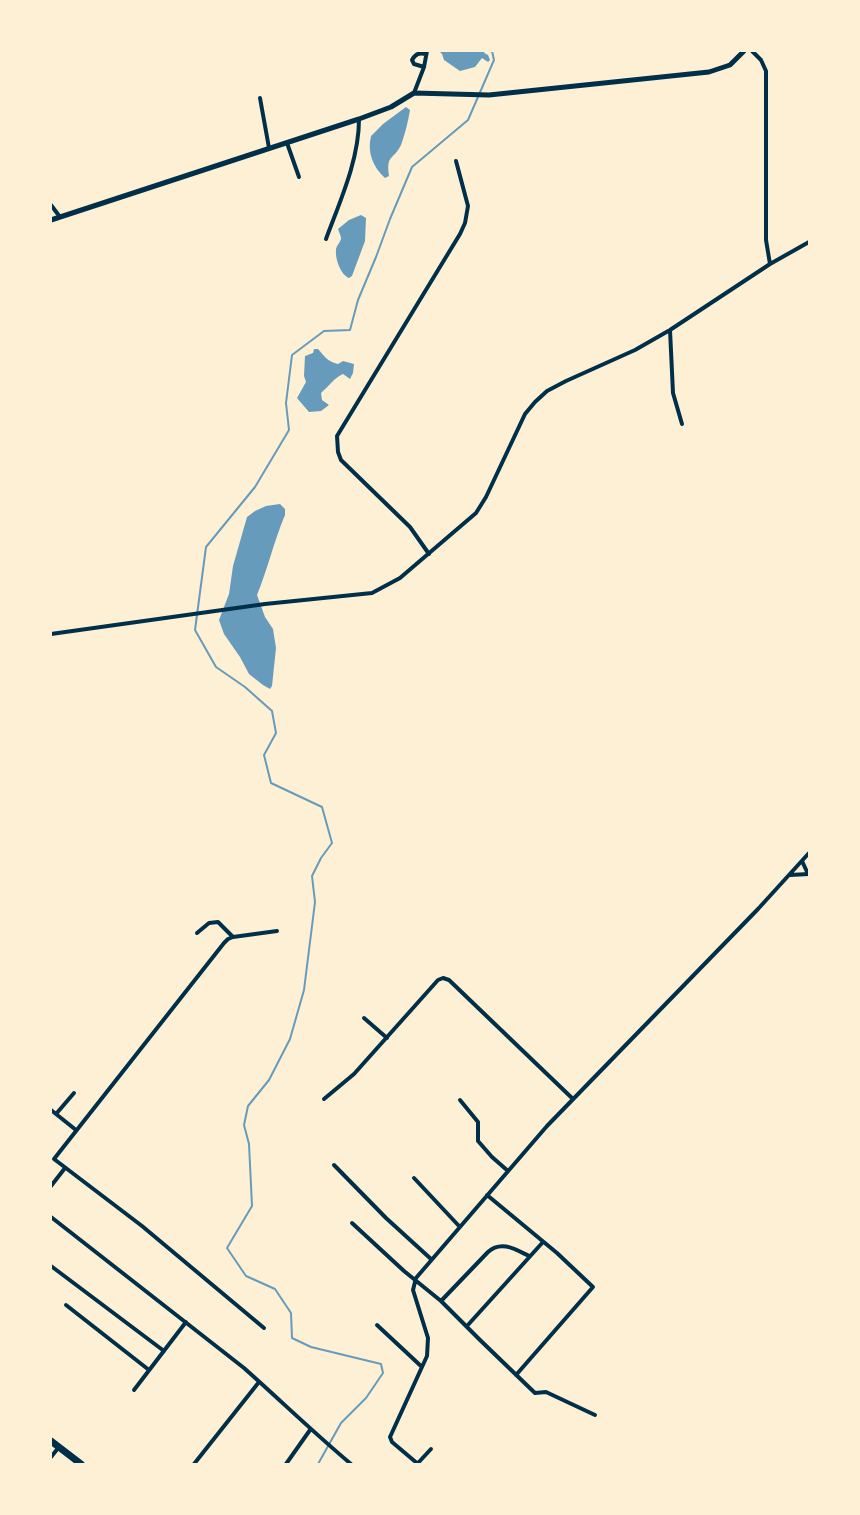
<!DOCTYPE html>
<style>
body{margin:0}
#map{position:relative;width:860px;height:1515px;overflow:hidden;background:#fdf0d5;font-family:Inter,sans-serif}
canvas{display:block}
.frame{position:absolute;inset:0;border:52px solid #fdf0d5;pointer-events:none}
</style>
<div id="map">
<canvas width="860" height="1515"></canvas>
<div class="frame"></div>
</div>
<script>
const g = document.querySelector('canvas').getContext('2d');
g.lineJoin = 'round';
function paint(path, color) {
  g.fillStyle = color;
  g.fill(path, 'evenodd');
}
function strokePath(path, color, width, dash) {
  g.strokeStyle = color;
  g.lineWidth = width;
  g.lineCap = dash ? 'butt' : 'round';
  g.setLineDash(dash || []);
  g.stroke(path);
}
paint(new Path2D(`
 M439,51H485L484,53L488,55L490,60L488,62L482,58L475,67L460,71L444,60L442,54Z
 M406,107L410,110C408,122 405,134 401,145C393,161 386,154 389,176L385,178C373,167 367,153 371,136L383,124Z
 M361,215L366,218L365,241L352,276L349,278C341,275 335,259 336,250C336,246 340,243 341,239C341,236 339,232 338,229L349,220Z
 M314,349H318C324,356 328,362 338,364L343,361L354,364L353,373L350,379L343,374C335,377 328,387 321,393L322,400L329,405L321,411L309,412L297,398L306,382L304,376L305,356L313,353Z
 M280,504L285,509V515C274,541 268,568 257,595L265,617L273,629L276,648L272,686L270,689L263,685L249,674L240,657L224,634L219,620L229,594L233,566L247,517L255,511L266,506Z`), '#669bbc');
strokePath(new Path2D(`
 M318,1464L341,1423L366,1398L383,1373L381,1364L311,1347L292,1338L291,1313L275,1289L246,1276L227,1248L252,1206L249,1144L244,1125L248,1106L269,1080L290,1039L304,990L315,902L312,876L321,858L332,843L322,807L271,783L264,755L276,733L272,711L245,687L216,667L195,630L206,547L255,487L289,430L286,403L292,355L324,331L350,330L358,300L376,257L390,219L412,167L468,120L494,60L492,51`), '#669bbc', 2);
strokePath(new Path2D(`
 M752,51L761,60L766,71V240L770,264
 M424,67L414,64L412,60C416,53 419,53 426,54
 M414,93L424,67L427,51
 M260,98L269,148
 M287,143L299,177
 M51,205L60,217
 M326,239C340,201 359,160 359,119
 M670,330L673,393L682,424
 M429,554L410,527L341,460L338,452L337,436L460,234L465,223L468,206L456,161
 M51,634L265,604L372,593L400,578L476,513L486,497L525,414L535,402L547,391L566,381L635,350L670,330L770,264L809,242
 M802,861L808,874
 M790,875L809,874
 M197,933L209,923L218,922L233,937
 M364,1018L387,1038
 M324,1099L354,1074L438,980L443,978L449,980L573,1099
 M460,1100L478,1122V1141L492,1157L508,1171
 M51,1110L76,1130
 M56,1114L74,1093
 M334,1165L386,1218L431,1259
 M414,1178L459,1226
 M51,1186L65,1168
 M487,1195L557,1253L593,1287L516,1375
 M51,1217L244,1368C280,1400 314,1433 351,1464
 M352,1223L404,1271L441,1301L480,1340L535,1393L546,1392L595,1415
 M51,1266L164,1351
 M441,1301L488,1252C501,1240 515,1249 529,1256
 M66,1305L149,1370
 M377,1325L422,1367
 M467,1326L543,1242
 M264,1328L142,1226L54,1159L224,943L228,939L233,937L277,931
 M134,1390L186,1322
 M51,1457L59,1447
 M194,1464L259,1382
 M286,1464L310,1430
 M418,1464L392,1442L390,1437L427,1356L428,1338L413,1290L416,1278L547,1126L758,909L809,853
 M419,1464L418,1463L431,1449`), '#003049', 4);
strokePath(new Path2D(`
 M51,220L359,119L391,107L414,93L489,95L709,72L730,65L744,51`), '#003049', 5);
strokePath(new Path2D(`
 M51,1441L81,1464`), '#003049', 7);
</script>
